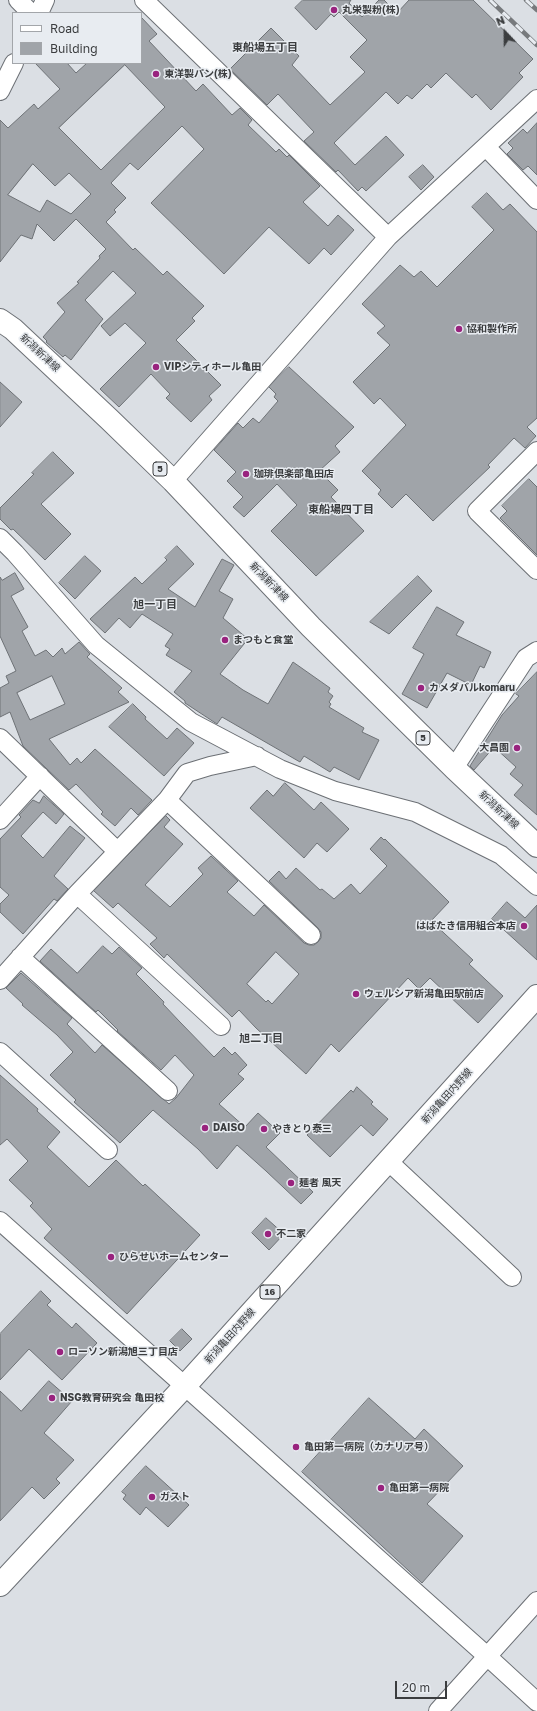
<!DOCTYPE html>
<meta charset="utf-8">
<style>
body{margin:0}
#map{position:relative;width:537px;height:1711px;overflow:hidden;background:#dbdfe4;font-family:"Golos Text",sans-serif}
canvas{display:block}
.legend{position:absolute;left:12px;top:12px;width:130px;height:52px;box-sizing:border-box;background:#e8ecf1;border:1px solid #a3a6aa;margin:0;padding:5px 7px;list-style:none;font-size:12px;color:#3b3d3f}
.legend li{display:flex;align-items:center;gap:8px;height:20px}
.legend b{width:20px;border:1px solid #a3a6aa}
.north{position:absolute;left:485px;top:12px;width:40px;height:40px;-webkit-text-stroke:3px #e8ecf1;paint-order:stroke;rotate:338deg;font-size:11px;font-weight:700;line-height:16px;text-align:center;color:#3b3d3f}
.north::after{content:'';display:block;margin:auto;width:14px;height:18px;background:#3b3d3f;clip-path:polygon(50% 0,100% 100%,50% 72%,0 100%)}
.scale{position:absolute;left:395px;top:1681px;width:52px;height:18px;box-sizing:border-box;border:2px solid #3b3d3f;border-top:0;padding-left:5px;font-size:12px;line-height:14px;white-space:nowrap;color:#3b3d3f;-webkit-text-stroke:3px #e8ecf1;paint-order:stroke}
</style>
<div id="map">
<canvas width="537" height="1711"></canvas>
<ul class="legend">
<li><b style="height:5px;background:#fff"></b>Road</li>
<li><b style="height:11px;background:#a0a4a9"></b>Building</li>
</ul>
<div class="north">N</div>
<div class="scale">20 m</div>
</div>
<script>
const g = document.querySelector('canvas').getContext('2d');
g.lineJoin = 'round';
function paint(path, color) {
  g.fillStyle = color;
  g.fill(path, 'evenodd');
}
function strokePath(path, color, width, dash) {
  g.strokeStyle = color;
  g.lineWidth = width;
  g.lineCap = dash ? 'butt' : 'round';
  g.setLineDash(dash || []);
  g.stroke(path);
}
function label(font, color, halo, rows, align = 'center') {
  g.font = font + ' "Golos Text","Noto Sans JP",sans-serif';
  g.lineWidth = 3;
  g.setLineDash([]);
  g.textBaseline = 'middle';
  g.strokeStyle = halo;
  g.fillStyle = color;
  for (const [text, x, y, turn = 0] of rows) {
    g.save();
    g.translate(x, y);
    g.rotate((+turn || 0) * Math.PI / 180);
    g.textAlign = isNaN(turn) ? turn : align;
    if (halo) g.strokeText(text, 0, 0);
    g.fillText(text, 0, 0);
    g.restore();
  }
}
const building = new Path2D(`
 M303,0H351L349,3L362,17L379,0H384L397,13L409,0H473L533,59L519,73L523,77L491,110L476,94L472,98L446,73L431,88L427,84L412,99L407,95L398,104L386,92L334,143L355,165L386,136L404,155L366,191L362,187L358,191L338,170L336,172L304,141L314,132L278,94L267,105L230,69L271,28L299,56L292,65L330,105L365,72L350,57L367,40L339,12L334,17L331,14L316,30L295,8Z
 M141,17L157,34L149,41L196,91L203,84L232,115L240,108L252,120L248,125L276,152L279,149L287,157L289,155L320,186L303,202L328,226L338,215L354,230L331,255L324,248L309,264L269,227L224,274L151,203L204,149L182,126L138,170L130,163L111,183L126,198L114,210L116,212L106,222L133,250L135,248L163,275L167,271L204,306L192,318L195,321L176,340L221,385L209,396L212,400L191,422L166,398L170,394L151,374L119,407L100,389L146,343L125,323L110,336L101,326L136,293L113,271L85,300L103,319L71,360L65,355L63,357L46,342L47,341L43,337L65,312L57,303L79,283L77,282L100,258L99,256L106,249L76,219L54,241L37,224L32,239L21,235L0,262V120L8,128L34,104L38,109L60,89L35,63H67L76,73L87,63H141ZM125,65L165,107L101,170L59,128ZM33,164L55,186L69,173L91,194L71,214L47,200L40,212L8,195Z
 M537,123V175L528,166L523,170L507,154L513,148L508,143L523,129L527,133Z
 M423,165L434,177L421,190L409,177Z
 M487,193L503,210L510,204L537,232V418L527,427L536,436L525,448L514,438L488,465L490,467L433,521L406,494L392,508L378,494L381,490L362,471L406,425L380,398L374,404L353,382L390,345L377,333L385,326L362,304L400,265L414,277L421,271L437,287L494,230L472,207Z
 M289,367L354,427L335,446L340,452L319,471L338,490L331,497L364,531L316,576L271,531L297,505L277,484L244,517L233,507L243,497L227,481L236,472L214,450L238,423L243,428L253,418L259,423L278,401L274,397L276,394L269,387Z
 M0,382L22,402L0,427Z
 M53,452L74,473L41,504L71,534L45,560L13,529L11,530L0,519V508L34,474L32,473Z
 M529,479L537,487V555L500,518L507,511L502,506Z
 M177,546L194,564L168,589L195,607L222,559L234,565L219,591L233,599L223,618L248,639L220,674L243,690L268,704L293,662L330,688L328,692L333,696L329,702L331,704L329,707L364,728L362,732L379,740L359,780L334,767L330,772L304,756L300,762L222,717L217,724L185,703V701L174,692L192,671L166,655L170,649L165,646L173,634L142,614L130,628L119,618L105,633L90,619L135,577L142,584L167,560L165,558Z
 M85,556L101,571L75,599L59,583Z
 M15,573L24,589L11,596L28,627L22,631L35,656L46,650L53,657L62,648L65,654L79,642L90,654L87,657L122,688L118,692L129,702L49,739L70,765L77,758L81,763L95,749L152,800L138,815L131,808L115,826L101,814L103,812L76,784L69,790L23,746L10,712L0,717V688L9,683L6,676L16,671L0,636V577L2,580ZM52,676L65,704L30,720L17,693Z
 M418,576L432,591L389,634L370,622Z
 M437,607L464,622L456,635L491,652L484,668L480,666L471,685L447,673L427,708L402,694L424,654L413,648Z
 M537,672V815L514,795L523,785L510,774L516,767L494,747L474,770L470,766L502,715L519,696L516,694Z
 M133,704L146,717L145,719L167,739L177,728L194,743L164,776L109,727Z
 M285,783L314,810L321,802L349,829L327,852L317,843L304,858L250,808L267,790L273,796Z
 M44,796L64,814L56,824L43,812L21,836L43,858L70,826L85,838L54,876L68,889L57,901L54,899L23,934L0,912V904L9,895L0,887V839L21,817L19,815L33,800L39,803Z
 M166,816L170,820L164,827L183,844L145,885L170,907L203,874L198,868L211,856L238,881L227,892L254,916L264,905L304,943L309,945H314L318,942L321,938V932L318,928L269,881L279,871L286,879L296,868L320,890L322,889L334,899L351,884L360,894L387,866L370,849L381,837L384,840L385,839L449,902L431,921L473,960L469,964L503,996L478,1023L430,978L419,989L408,978L339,1052L331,1044L306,1074L256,1028L239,1010L232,1017L167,954L164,958L150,944L157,938L118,903L113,908L94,891ZM276,952L299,974L272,1004L268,1000L266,1002L247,984Z
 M507,902L525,918L537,905V960L492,919Z
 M103,946L112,954L119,947L142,968L136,974L164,1002L163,1004L180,1022L214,1057L224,1047L232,1055L235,1052L247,1065L238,1074L244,1079L219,1104L245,1127L258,1113L280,1133L266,1147L313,1192L301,1204L266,1171L237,1145L217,1169L198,1149L153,1110L120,1143L74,1102L76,1100L50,1075L73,1052L57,1035L22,1005L23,1004L6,988L21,973L72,1018L67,1024L95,1053L102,1045L169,1104L176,1098L194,1075L175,1055L161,1070L117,1031L118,1030L98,1010L96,1012L40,961L51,949L77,973Z
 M0,1075L38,1109L37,1111L60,1132L47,1147L89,1187L116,1160L143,1186L145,1184L200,1235L127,1314L44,1238L52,1229L30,1206L33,1203L9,1180L28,1161L7,1139L0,1145Z
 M357,1087L373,1102L371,1104L388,1119L373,1136L361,1125L330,1157L307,1135L351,1090L353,1092Z
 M266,1218L284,1234L269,1250L252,1233Z
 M41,1291L51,1301L47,1305L72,1328L76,1323L97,1343L62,1380L29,1349L0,1380V1334Z
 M182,1329L192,1339L180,1351L170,1341Z
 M49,1381L72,1401L44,1433L74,1460L56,1479L60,1483L44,1499L32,1487L0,1521V1391L21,1411Z
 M369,1398L415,1439L424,1429L463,1466L427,1504L463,1536L422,1583L302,1472Z
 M146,1466L189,1505L168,1527L146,1507L140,1515L123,1499L126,1495L122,1492Z`);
paint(building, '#a0a4a9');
strokePath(building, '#6e7276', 1);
const minor = new Path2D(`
 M18,0L31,13
 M144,0L388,237
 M39,13L45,0
 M0,91L14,63
 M486,147L537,200
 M537,451L477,511L537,570
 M173,481L388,237L537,99
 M0,538L15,553L96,645L191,722L280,769L335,791L415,812L501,855L537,886
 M0,738L117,851
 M454,768L526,658L537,651
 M167,800L311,935
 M0,820L40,776
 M77,894L221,1026
 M20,957L168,1091
 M0,980L77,894L167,800L187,773L210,766L257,756
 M0,1052L108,1150
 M388,1161L512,1277
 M0,1221L487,1656L537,1702
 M438,1711L537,1601`);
const primary = new Path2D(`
 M0,320L13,329L109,419L173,481L311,627L454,768L537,846
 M0,1585L184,1387L537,996`);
strokePath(minor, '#6c7075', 20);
strokePath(primary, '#6c7075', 24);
strokePath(minor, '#fff', 18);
strokePath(primary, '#fff', 22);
const rail = new Path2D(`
 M490,0L537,45
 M526,0L537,10`);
strokePath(rail, '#777a7d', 4.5);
strokePath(rail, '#e8ecf1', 3, [9]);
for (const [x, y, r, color] of [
 [334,10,4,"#99237e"],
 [156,74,4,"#99237e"],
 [459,329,4,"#99237e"],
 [156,367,4,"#99237e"],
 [246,474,4,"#99237e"],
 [225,640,4,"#99237e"],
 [421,688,4,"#99237e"],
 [517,748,4,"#99237e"],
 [524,926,4,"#99237e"],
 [356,994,4,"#99237e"],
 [205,1128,4,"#99237e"],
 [264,1129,4,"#99237e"],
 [291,1183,4,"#99237e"],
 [268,1234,4,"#99237e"],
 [111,1257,4,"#99237e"],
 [60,1352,4,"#99237e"],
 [52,1398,4,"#99237e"],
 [296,1447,4,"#99237e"],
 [381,1488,4,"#99237e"],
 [152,1497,4,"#99237e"]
]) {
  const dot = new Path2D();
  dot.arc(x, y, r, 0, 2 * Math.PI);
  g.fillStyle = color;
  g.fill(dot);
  strokePath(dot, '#e8ecf1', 1.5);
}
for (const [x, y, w] of [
 [160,469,14],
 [423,738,14],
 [270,1292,20]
]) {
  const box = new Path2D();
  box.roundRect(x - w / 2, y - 7, w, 14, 3);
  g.fillStyle = '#e8ecf1';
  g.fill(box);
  strokePath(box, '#3b3d3f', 1);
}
label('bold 9px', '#3b3d3f', null, [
 ["5",160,469],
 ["5",423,738],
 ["16",270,1292]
]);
label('bold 10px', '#3b3d3f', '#e8ecf1', [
 ["丸栄製粉(株)",342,10],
 ["東洋製パン(株)",164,74],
 ["協和製作所",467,329],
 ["VIPシティホール亀田",164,367],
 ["珈琲倶楽部亀田店",254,474],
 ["まつもと食堂",233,640],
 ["カメダバルkomaru",429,688],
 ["大昌園",509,748,"right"],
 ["はばたき信用組合本店",516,926,"right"],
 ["ウェルシア新潟亀田駅前店",364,994],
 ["DAISO",213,1128],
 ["やきとり泰三",272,1129],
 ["麺者 風天",299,1183],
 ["不二家",276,1234],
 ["ひらせいホームセンター",119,1257],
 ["ローソン新潟旭三丁目店",68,1352],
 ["NSG教育研究会 亀田校",60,1398],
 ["亀田第一病院（カナリア号）",304,1447],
 ["亀田第一病院",389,1488],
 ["ガスト",160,1497]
], 'left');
label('10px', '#3b3d3f', '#e8ecf1', [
 ["新潟新津線",40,353,43],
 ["新潟新津線",269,582,46],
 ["新潟新津線",499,810,43],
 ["新潟亀田内野線",447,1096,-48],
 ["新潟亀田内野線",230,1336,-48]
]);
label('bold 11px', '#3b3d3f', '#e8ecf1', [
 ["東船場五丁目",265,48],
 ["東船場四丁目",341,510],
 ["旭一丁目",155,605],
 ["旭二丁目",261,1039]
]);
</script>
